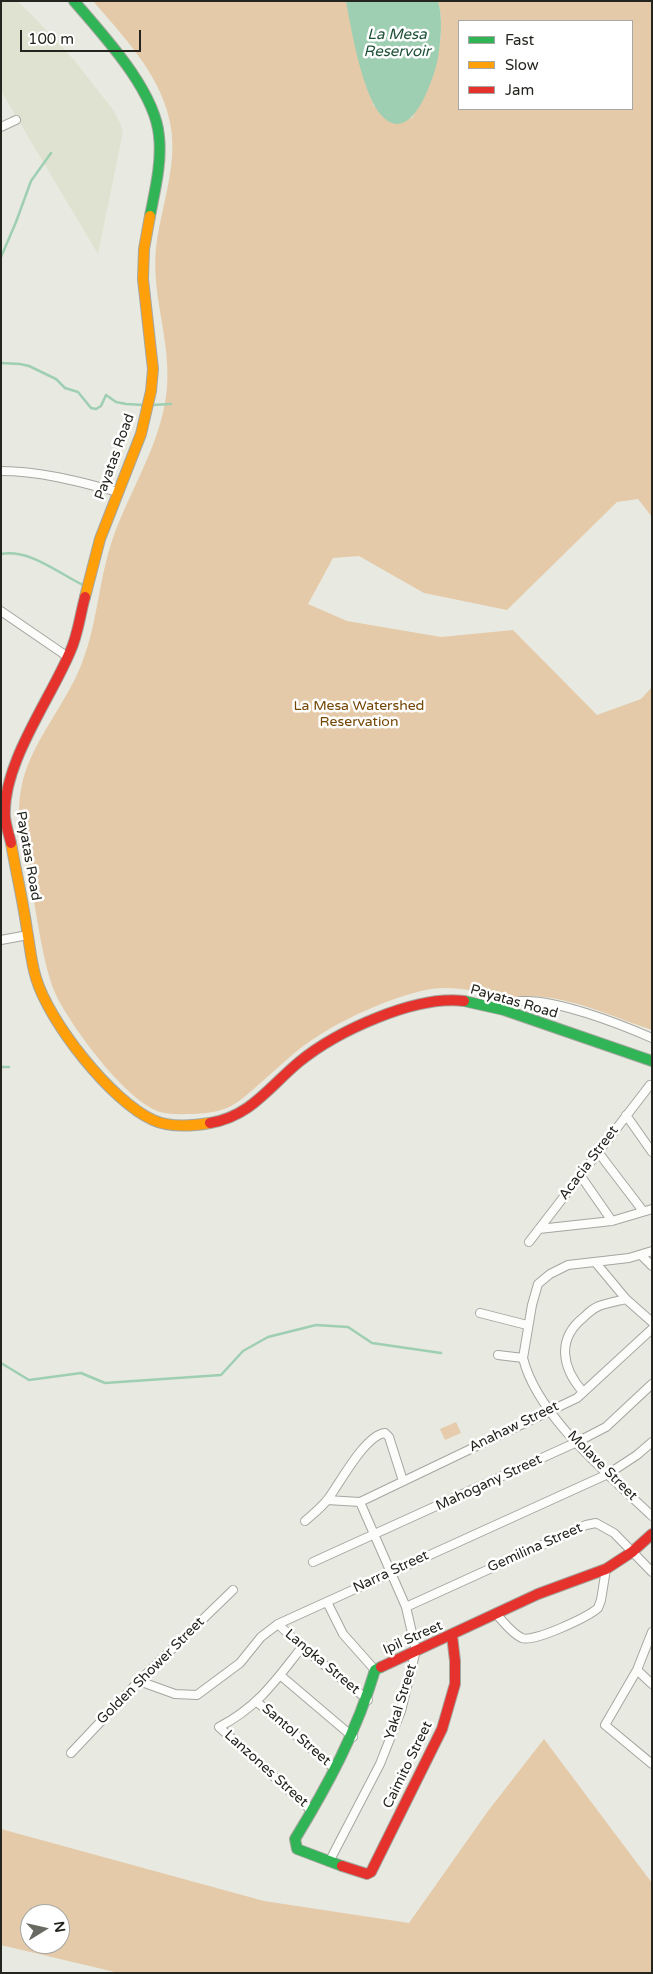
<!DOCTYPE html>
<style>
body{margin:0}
#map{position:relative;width:653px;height:1974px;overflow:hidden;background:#e8e9e0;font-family:"Varela Round",sans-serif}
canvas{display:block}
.frame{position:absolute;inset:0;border:2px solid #24251e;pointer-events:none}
.legend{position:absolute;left:458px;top:20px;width:175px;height:90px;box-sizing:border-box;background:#fff;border:1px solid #a7a8a5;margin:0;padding:6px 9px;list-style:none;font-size:15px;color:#24251e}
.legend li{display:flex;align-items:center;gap:10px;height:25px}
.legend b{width:25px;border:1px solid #a7a8a5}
.north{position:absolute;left:20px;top:1904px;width:50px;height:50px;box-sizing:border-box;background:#fff;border:1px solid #a7a8a5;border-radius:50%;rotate:81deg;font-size:14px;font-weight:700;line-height:20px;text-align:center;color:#24251e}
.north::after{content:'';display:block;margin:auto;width:18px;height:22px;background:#696a62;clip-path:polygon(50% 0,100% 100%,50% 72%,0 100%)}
.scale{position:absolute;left:20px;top:30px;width:121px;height:22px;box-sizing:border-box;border:2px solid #24251e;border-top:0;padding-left:6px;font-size:15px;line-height:18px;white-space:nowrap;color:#24251e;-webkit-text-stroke:4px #fff;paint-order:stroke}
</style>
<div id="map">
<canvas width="653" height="1974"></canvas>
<div class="frame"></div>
<ul class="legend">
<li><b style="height:6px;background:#30b455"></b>Fast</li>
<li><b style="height:6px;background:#ff9f0a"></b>Slow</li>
<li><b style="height:6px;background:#e5322d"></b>Jam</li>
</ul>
<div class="north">N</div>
<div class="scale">100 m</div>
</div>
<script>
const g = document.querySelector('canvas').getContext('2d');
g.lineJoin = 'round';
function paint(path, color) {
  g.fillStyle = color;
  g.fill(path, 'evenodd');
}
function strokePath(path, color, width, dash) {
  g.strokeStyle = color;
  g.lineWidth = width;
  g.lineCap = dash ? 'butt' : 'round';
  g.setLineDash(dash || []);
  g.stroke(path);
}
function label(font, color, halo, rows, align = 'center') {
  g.font = font + ' "Varela Round",sans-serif';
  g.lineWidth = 5;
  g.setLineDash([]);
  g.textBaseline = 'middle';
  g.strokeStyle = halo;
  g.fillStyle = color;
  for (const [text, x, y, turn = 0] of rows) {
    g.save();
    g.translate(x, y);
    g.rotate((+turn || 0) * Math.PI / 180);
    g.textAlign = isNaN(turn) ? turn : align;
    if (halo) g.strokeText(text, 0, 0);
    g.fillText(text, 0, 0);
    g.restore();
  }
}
paint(new Path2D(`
 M1,1H17L32,15L74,60L114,111L120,123L123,131L121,141L98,254L1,91Z`), '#e0e2d1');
paint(new Path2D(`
 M456,1422L461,1433L445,1440L440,1429Z`), '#e6ccac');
paint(new Path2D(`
 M93,1H346L358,58L374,106L412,118C432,84 448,41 438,1H652V517L638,499L617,502L507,610L424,593L359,556L333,558L308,604L347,621L441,637L513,630L597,715L641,699L652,687V1030C619,1019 577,1000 543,997C528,995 514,998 499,998C490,998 483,993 474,991C459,988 445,987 431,989C396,995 347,1017 318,1036C295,1050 277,1069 257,1086C248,1094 239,1102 229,1107C218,1112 207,1113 195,1114C183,1114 171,1115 160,1112C126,1101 72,1028 56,995C45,971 39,929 34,902C27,865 14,826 21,789C29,744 66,705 82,663C98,622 99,576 114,535C132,486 163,440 167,387C171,340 151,295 156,248C161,205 180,161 169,118C158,72 123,36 93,1ZM459,21H632V109H459Z
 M544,1739L652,1883V1973H119L1,1945V1829L264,1901L409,1923L488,1811ZM30,1914H60V1944H30Z`), '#e4caa9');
paint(new Path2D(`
 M346,1H438C443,19 441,39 438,58C434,78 412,147 382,116C363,97 351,29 346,1Z`), '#9fcfb2');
strokePath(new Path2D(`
 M1,257L16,222L31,181L51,153
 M1,363L20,364L29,366L56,379L65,388L78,392L91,408L96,409L101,406L106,395L116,402L126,404L144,405
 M152,405L171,404
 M1,554C31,549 59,574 85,586
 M1,1067H9
 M1,1363L29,1380L81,1373L105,1383L221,1375L243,1351L268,1337L316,1325L348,1327L372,1343L441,1353`), '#9fcfb2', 2.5);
const street = new Path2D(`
 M1,127L16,120
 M1,471C41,471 80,482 118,492
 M1,611L68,657
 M1,940L28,935
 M495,1006C504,1005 513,1002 522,1001C556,999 620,1024 652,1038
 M626,1115L652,1152
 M598,1152L643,1211
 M580,1175L612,1221
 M539,1229L612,1221L652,1209
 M529,1242L650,1085
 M641,1255L652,1266
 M596,1263L626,1299L652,1322
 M480,1313L527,1325
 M498,1355L523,1358C537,1416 609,1475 652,1516
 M523,1358L532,1305L538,1284L550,1274L568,1265L629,1258L652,1251
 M583,1392C562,1368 556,1339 584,1317C588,1313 594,1308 599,1306C608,1303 618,1301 626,1299
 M327,1500L360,1502L577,1398L652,1329
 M305,1521C313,1514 322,1507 328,1499C340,1483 365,1435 385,1433L389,1437L403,1481
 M313,1562L577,1442L606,1427L652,1384
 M327,1602L343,1634L375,1670
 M406,1607L586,1525L596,1523L614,1533L652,1572
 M496,1614C503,1621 512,1634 522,1638C533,1643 588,1617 598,1608L601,1600L606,1569
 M278,1624L302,1647L368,1700
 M652,1632L637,1670L605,1725L652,1764
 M302,1647C276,1680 258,1707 219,1727L312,1811
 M637,1670L652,1684
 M280,1675L353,1737
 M139,1681L175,1694L197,1695L240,1663L261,1637L278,1624L608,1474L637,1455L652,1442
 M257,1702L335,1769
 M71,1753L139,1681L233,1590
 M329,1862L380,1764L401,1711L416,1650L406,1607L360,1502`);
const fast = new Path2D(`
 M74,1C103,35 155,90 159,136C162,162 155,190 150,216
 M464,1001L504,1010L652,1061
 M342,1866L297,1849L295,1839C328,1785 357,1731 375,1670L381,1667`);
const slow = new Path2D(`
 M85,597L100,539L141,434L151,391L153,369L143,279L144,249L150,216
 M11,843C16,872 23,901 27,930C30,946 31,962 36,978C49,1022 111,1101 153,1120C170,1128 192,1126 210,1123`);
const jam = new Path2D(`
 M11,843C9,835 6,826 5,817C2,764 50,700 70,652C78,635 80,615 85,597
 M210,1123C251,1116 269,1087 299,1062C337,1031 415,995 464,1001
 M381,1667L538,1594L606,1569L632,1552L652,1534
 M342,1866L367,1874L371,1872L442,1729L455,1684V1661L452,1635`);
strokePath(street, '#a5a6a0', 10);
strokePath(fast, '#a5a6a0', 12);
strokePath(slow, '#a5a6a0', 12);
strokePath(jam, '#a5a6a0', 12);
strokePath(street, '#fcfcfa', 8);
strokePath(fast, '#30b455', 10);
strokePath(slow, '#ff9f0a', 10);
strokePath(jam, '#e5322d', 10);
label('14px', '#24251e', '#fff', [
 ["Payatas Road",115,457,-70],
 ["Payatas Road",28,856,80],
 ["Payatas Road",514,1002,16],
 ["Acacia Street",589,1163,-53],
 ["Anahaw Street",514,1427,-26],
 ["Molave Street",602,1466,45],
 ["Mahogany Street",489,1483,-25],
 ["Gemilina Street",535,1548,-24],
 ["Narra Street",391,1572,-25],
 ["Ipil Street",413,1638,-24],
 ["Langka Street",322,1662,40],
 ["Golden Shower Street",151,1671,-45],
 ["Yakal Street",401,1702,-73],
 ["Santol Street",296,1735,41],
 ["Caimito Street",408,1765,-64],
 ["Lanzones Street",266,1769,42]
]);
label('14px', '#744604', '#fff', [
 ["La Mesa Watershed",359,706],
 ["Reservation",359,722]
]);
label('italic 15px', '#1f5239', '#fff', [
 ["La Mesa",397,35],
 ["Reservoir",397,52]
]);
</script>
